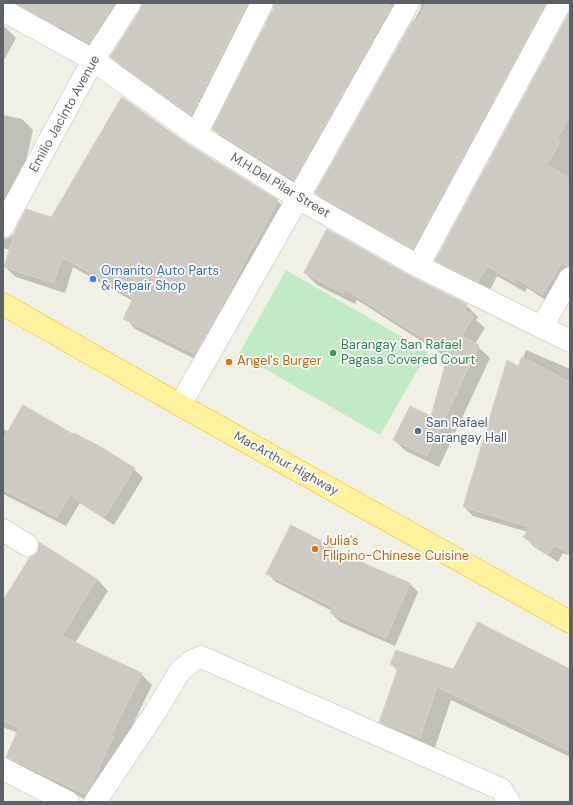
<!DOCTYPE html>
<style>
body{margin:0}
#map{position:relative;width:573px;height:805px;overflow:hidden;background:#f1f0e6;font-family:"DM Sans",sans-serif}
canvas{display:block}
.frame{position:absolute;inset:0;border:4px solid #5d6168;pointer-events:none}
</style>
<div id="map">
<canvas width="573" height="805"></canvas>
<div class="frame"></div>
</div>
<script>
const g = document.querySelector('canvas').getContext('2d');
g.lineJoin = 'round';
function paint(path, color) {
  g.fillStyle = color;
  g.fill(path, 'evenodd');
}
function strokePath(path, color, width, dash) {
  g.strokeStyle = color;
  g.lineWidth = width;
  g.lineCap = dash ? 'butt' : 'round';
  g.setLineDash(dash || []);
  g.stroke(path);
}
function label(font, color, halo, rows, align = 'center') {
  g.font = font + ' "DM Sans",sans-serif';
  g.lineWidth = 3.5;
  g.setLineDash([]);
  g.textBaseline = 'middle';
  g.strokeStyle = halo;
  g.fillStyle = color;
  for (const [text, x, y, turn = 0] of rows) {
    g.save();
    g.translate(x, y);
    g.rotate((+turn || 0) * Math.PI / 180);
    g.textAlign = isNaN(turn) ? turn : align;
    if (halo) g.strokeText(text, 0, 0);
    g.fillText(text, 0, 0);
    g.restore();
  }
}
paint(new Path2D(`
 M286,270L428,352L380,435L239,354Z`), '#c1ebc4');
paint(new Path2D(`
 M3,3H134L100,53Z
 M143,3H266L202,125L122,67L111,57L142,10Z
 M275,3H412L304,190L224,140L214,129L274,9Z
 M421,3H564L424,259L327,204L316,193L420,10Z
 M570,13V278L553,305L527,288L525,292L497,276L489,292L447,271L436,260Z
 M3,25L16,38L3,62Z
 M3,115L22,119L33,130L16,205L3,230Z
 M189,145L277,201L288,211L205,364L135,329L125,318L133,301L73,267L65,293L16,277L5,267L10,250L3,248V239L10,237L15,233L52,218Z
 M305,273L411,278L466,305L478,317L476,320L485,328L475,344L490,358L455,433L451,431L454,435L439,467L406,451L394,440L432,418L448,358L357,300L355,304L317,285Z
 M526,350L570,369V550L567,555L563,553L558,562L533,546L525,537L528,532L473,516L464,507Z
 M3,429L9,432L74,436L134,469L143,478L114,525L80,503L66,526L3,494Z
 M40,544L97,579L108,591L75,643L141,674L152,685L122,747L91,802L19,768L7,757L18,733L3,727V602L34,557L39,552Z
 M370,567L409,583L418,592L395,646L340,622L331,613L332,611L276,582L267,573Z
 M391,664L454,670H570V757L451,700L434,750L394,735L380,722L398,671Z`), '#0003');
const building = new Path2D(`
 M16,3H115L89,43L60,26L59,27Z
 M142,3H248L191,115L110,57L140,10Z
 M274,3H385L391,7L294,180L212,129L273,9Z
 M427,3H546L413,249L315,193L413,20L416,22Z
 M570,11V115L557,140L560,142L547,165L570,179V266H567L562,263L542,295L516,278L514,282L487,266L478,282L435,261Z
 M122,97L189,145L278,200L253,248L252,247L222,306L195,354L123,319L133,298L62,257L54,283L4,267L16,228L26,209L51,217Z
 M327,229L412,277L467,304L464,310L474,316L461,336L479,345L443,422L439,420L443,422L427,456L393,440L410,406L431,416L448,354L345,289L343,293L304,273Z
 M522,357L570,382V554L554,545L548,554L523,537L530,527L463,507L507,360L518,366Z
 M23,405L73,434L74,433L101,447L135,468L104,517L70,495L57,517L3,490V440Z
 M291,525L370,566L410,583L386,638L330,613L332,607L266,574Z
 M39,542L97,579L62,636L142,673L111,735L113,736L91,786L85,794L6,757L19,727L3,721V600L30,557L33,556L38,551Z
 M478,622L570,669V751L437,687L420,737L379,722L398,668L390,664L396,650L453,669Z`);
paint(building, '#cccac3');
strokePath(building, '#d7d2c4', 1);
const minor = new Path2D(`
 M3,10L93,60L196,134L298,198L418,266L570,341
 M196,134L262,3
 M3,226L93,60L130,3
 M418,266L560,3
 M542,327L570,278
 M180,405L298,198L408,3
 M3,530L27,545
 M3,769L68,802
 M95,802L156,711L180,671L192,661L201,657L501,789L509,802`);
const trunk = new Path2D(`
 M3,304L180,405L570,622`);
strokePath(minor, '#bebfc6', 23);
strokePath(trunk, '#f7bf00', 23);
strokePath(minor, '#fff', 22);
strokePath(trunk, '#fff29e', 22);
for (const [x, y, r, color] of [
 [93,279,4,"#3f7fe0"],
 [333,353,4,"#2e9e5b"],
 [229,362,4,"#e8710a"],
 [418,431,4,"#5c6f8a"],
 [315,549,4,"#e8710a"]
]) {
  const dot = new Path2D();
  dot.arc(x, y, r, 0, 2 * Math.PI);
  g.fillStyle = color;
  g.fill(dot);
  strokePath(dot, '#fff', 1.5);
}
label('13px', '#5d6168', '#fff', [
 ["Emilio Jacinto Avenue",65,114,-61],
 ["M.H.Del Pilar Street",280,186,31],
 ["MacArthur Highway",286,464,29]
]);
label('13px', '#366cbe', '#fff', [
 ["Omanito Auto Parts",101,272],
 ["& Repair Shop",101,287]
], 'left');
label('13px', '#27864d', '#fff', [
 ["Barangay San Rafael",341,346],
 ["Pagasa Covered Court",341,361]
], 'left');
label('13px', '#c56008', '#fff', [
 ["Angel's Burger",237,362],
 ["Julia's",323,542],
 ["Filipino-Chinese Cuisine",323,557]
], 'left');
label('13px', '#4e5e75', '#fff', [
 ["San Rafael",426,424],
 ["Barangay Hall",426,439]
], 'left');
</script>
